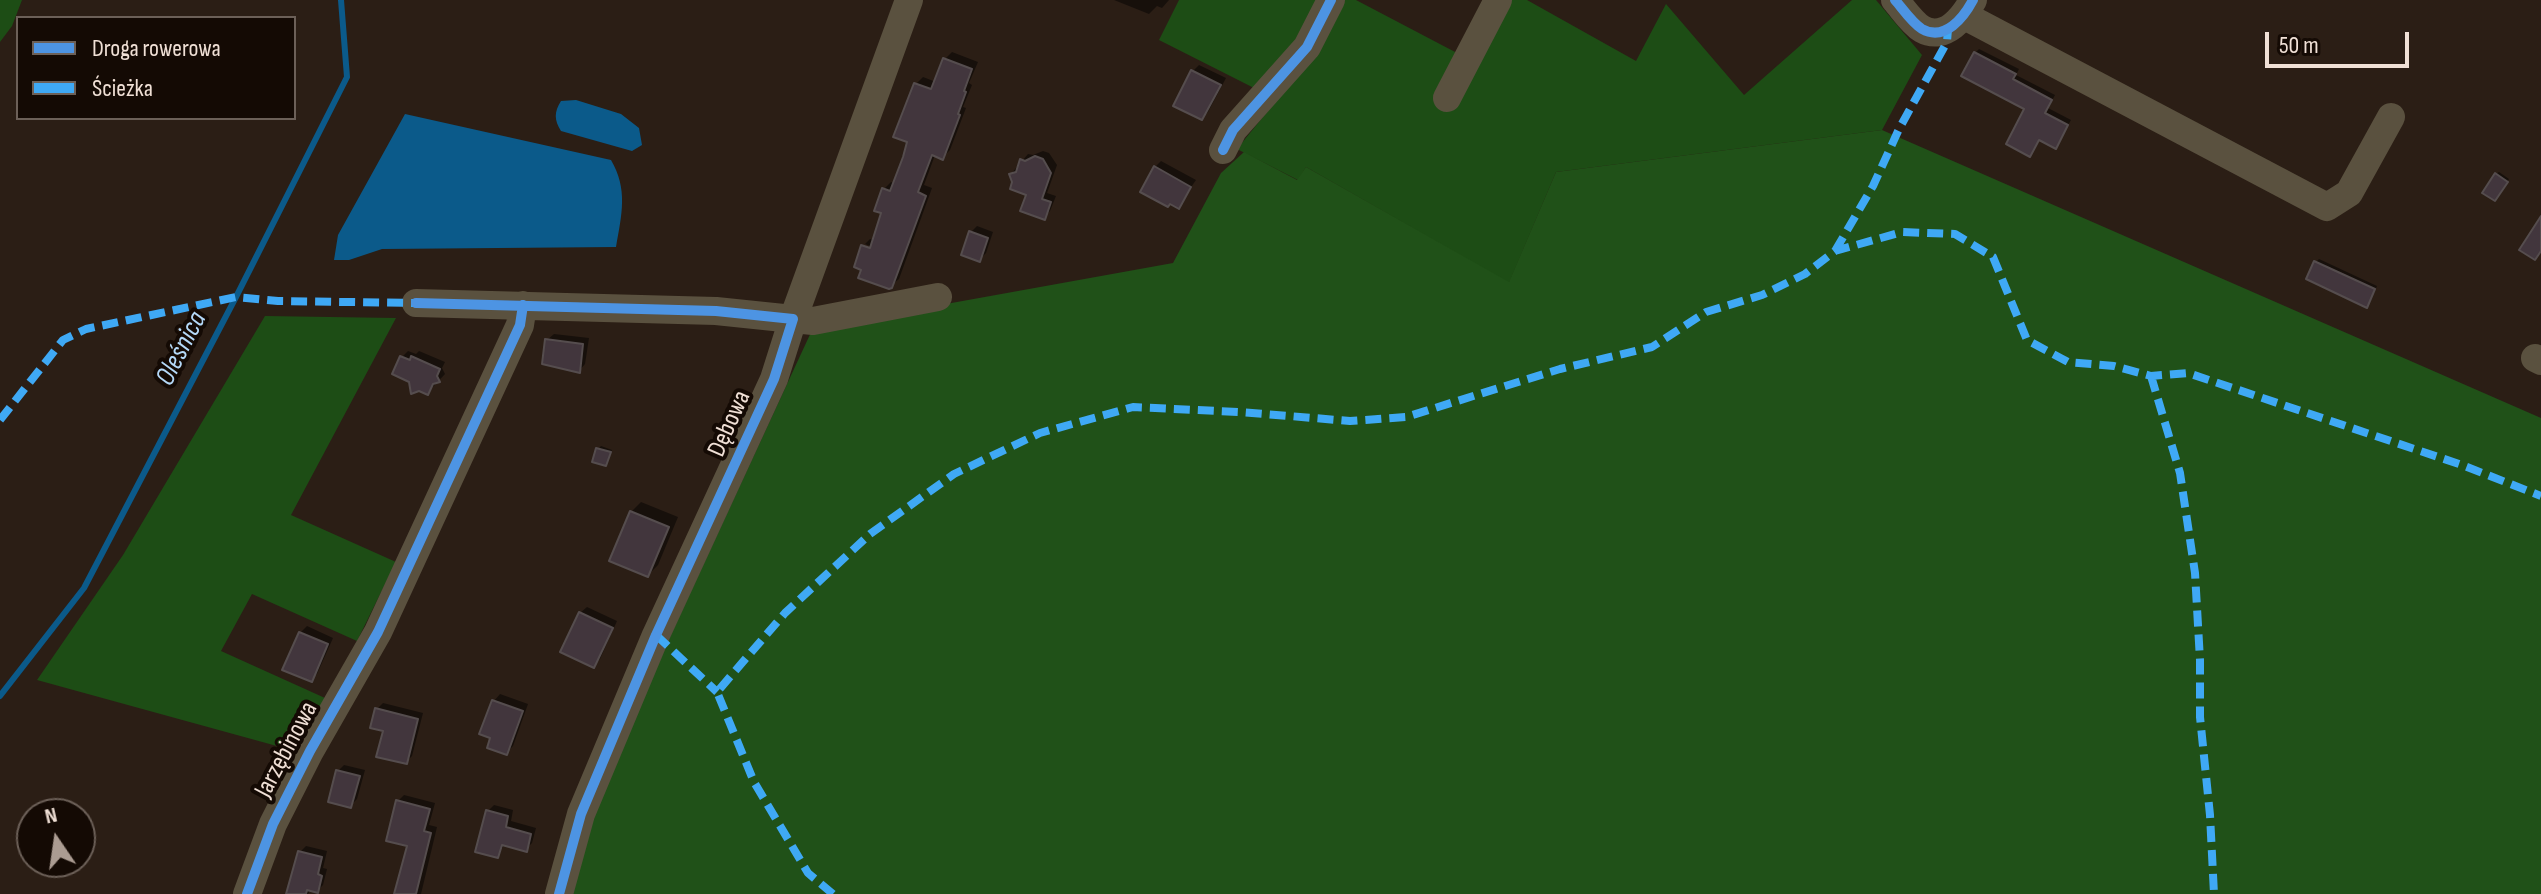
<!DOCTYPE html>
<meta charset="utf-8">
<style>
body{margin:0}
#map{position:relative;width:2541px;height:894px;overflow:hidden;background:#2b1e15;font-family:"Sofia Sans Condensed",sans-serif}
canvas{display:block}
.legend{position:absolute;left:16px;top:16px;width:280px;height:104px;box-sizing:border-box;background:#140a04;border:2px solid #6c6058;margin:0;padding:10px 14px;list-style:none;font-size:24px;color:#f0e0d6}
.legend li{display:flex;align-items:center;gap:16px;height:40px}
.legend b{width:40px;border:2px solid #6c6058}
.north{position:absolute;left:16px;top:798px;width:80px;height:80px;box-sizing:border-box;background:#140a04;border:2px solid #6c6058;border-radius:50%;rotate:347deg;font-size:22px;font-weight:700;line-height:32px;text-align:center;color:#f0e0d6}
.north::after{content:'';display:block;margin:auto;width:28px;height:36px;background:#ab9c92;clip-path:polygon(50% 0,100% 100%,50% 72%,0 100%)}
.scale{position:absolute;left:2265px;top:32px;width:144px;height:36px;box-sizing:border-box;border:4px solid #f0e0d6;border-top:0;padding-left:10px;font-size:24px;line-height:28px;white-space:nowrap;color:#f0e0d6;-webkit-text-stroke:6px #140a04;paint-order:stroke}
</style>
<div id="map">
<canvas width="2541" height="894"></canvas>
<ul class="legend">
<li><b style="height:10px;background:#4d94e3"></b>Droga rowerowa</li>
<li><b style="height:10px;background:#3fa9f5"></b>Ścieżka</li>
</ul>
<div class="north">N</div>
<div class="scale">50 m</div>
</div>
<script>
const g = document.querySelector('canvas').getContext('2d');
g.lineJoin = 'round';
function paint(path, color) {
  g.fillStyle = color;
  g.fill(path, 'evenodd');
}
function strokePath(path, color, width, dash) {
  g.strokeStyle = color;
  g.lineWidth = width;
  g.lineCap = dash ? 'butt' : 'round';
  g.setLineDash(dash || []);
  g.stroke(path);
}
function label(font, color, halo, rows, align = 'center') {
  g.font = font + ' "Sofia Sans Condensed",sans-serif';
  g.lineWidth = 8;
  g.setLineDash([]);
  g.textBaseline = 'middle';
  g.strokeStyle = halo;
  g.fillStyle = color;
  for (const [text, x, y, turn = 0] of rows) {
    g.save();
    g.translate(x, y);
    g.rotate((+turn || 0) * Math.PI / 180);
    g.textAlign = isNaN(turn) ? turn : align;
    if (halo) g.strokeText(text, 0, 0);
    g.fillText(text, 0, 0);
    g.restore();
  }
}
paint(new Path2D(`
 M0,0H22L12,26L0,42Z
 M1179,0H1319L1302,34L1254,88L1159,40Z
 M1345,0H1356L1457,53L1484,0H1527L1636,61L1666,4L1744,95L1852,0H1876L1922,55L1882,130L1556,172L1509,283L1306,167L1298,180L1237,149L1322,44Z
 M265,316L396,318L291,515L396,562L357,641L252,594L221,651L325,698L295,751L37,680L123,555Z`), '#1d4d15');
paint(new Path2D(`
 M1882,130L2541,418V894H566L590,809L813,328L1173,263L1221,173L1244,152L1297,180L1306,167L1509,282L1556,172Z`), '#205118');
paint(new Path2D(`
 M576,100L621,114L639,128L642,145L632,151L561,131C554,120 554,112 561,101Z
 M405,114L611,160C628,189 622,214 616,247L382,249L349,260H334L338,235Z`), '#0b5a8a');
paint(new Path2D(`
 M1114,0H1169L1162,8L1157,6L1149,14Z
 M1979,49L2019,69L2016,75L2055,95L2048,108L2071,120L2056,146L2040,138L2029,155L2027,108L1975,53Z
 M952,52L978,62L969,83L972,85L963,107L966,108L950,150L943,157L935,155L924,185L932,188L899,279L889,287L861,277L864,269L856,266L864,245V248L879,254L880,250L865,244L870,239L875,240L884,212L876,210L884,189L891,182L895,184L905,158L909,141L896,136L916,84L923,77L936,82L945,59Z
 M1199,65L1226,78L1208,112L1202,118L1193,71Z
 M1043,151L1049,153L1057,165L1047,193L1056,196L1050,211L1044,217L1029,194L1014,182L1011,174L1028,154L1033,155Z
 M1161,161L1196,180L1178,206L1155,167Z
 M2499,172L2509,179L2497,196L2496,174Z
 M977,226L993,232L986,253L979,260L971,232Z
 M2319,259L2377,286L2369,303L2316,262Z
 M554,334L589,338L585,364L579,371L547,340Z
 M408,351L416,354L419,351L445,362L442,368L445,374L428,392L402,357Z
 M601,446L612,450L605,464L598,449Z
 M641,502L678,517L658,565L648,575L631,512Z
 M587,607L617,621L600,659L593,665L580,613Z
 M307,626L333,638L317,674L311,680L300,633Z
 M500,694L528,704L513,746L506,753L493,737L482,733L494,701Z
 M383,703L423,713L412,756L406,762L385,730L377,709Z
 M344,765L365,770L357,799L350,806L338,771Z
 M404,795L435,803L429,825L437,827L421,894H395L410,845L398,801Z
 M494,805L513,810L511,821L536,828L532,843L526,849L505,844L497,856L488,811Z
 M306,846L327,851L323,868L327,869L323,885L317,891L311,889L308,894H288L300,852Z`), '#0007');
strokePath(new Path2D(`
 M0,696L84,588L236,297L347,77L341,0`), '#0b5a8a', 6);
const building = new Path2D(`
 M1974,52L2016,74L2013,79L2052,100L2045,113L2068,125L2056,149L2039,140L2030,157L2006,144L2024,109L1961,76Z
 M943,58L972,69L964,91L966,92L958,114L960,115L943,160L932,155L918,192L926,196L892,288L889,289L858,278L861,270L854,267L861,245L870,248L881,213L874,211L882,188L890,191L903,157L907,142L893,137L914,83L931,89Z
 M1191,70L1221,85L1202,120L1173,106Z
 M1035,156L1043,159L1051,173L1042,199L1051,202L1045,220L1020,211L1026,195L1010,189L1012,182L1009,174L1016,172L1020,159L1025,161Z
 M1154,166L1191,187L1179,209L1170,204L1168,207L1140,192Z
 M2495,173L2508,182L2495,201L2482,193Z
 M2541,216V251L2535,260L2519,250Z
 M969,231L988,238L980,262L961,255Z
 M2314,261L2375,289L2367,308L2306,279Z
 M545,339L583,344L580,373L542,364Z
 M400,356L410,360L411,356L440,369L437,376L440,382L433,384L428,395L419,391L411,394L409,382L392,374Z
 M596,448L611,452L606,466L592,462Z
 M630,511L669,527L648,577L609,561Z
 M579,612L613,628L594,668L560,652Z
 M299,632L328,644L312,682L282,670Z
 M492,700L523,711L507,755L487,748L490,738L479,734Z
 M375,708L418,719L407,764L376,757L383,731L370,728Z
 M336,770L360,776L351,808L328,802Z
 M396,800L430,809L424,831L431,833L416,894H394L407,846L386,841Z
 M486,810L508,816L506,827L531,834L527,852L502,845L498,858L475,852Z
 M298,851L322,857L318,874L322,876L318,893L307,890L306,894H286Z`);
paint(building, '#42363d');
strokePath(building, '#554d4e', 2);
strokePath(new Path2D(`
 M909,0L793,319L813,321L938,297
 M1895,0C1903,9 1912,23 1922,29C1945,42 1964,17 1973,0
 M1965,16L2327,207L2349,193L2391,117
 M1447,98L1498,0
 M1223,150L1233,130L1307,47L1331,0
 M416,303L716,311L793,319L774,379L656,635L581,814L559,894
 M2535,358L2541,361
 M247,894L273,824L310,751L378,632L520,325L523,305`), '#5a513f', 28);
strokePath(new Path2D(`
 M1835,251L1873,186L1899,129L1947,42L1948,29
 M2151,376L2180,473L2195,573L2200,660V717L2210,815L2214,894
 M0,420L63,340L86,329L236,297L278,301L416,303
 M656,635L717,692
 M833,894L808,873L754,782L717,692L785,613L870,534L954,474L1040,433L1133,407L1240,412L1350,421L1406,417L1560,369L1652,347L1706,312L1762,295L1805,274L1835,251L1902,232L1955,234L1993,257L2027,340L2068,362L2114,366L2151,376L2188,373L2462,465L2541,496`), '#3fa9f5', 8, [16, 8]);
strokePath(new Path2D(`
 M1895,0C1903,9 1912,23 1922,29C1945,42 1964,17 1973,0
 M1223,150L1233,130L1307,47L1331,0
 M416,303L716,311L793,319L774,379L656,635L581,814L559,894
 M247,894L273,824L310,751L378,632L520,325L523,305`), '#4d94e3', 10);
label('26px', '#f0e0d6', '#140a04', [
 ["Dębowa",730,424,-66],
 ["Jarzębinowa",287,750,-62]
]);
label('italic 28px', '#b4d8f7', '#140a04', [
 ["Oleśnica",182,349,-63]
]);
</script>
